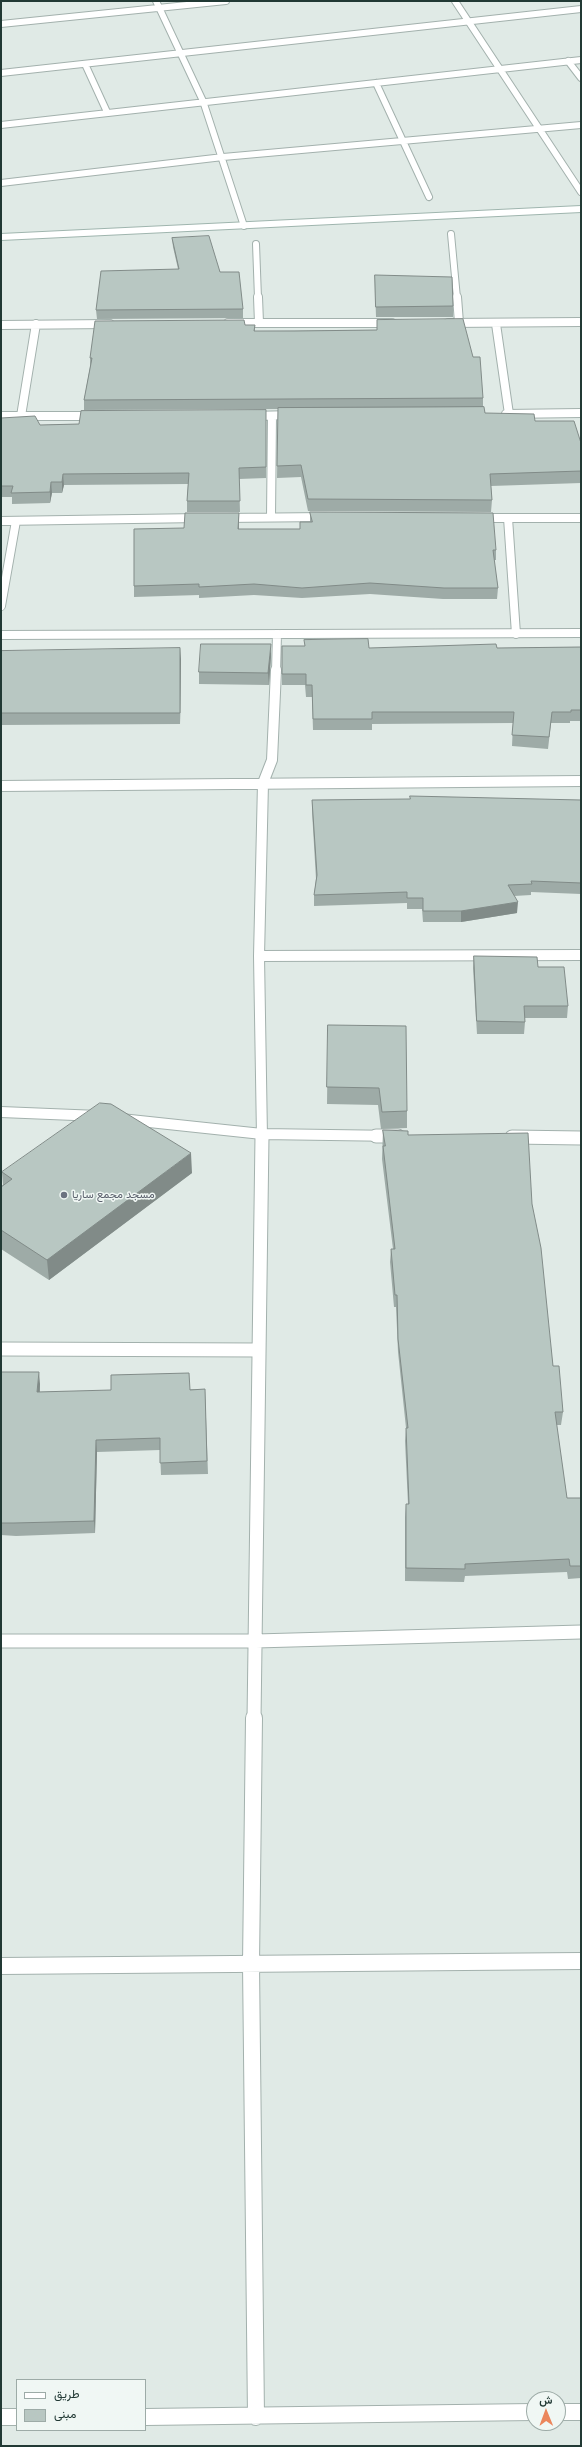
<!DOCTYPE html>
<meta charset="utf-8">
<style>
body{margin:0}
#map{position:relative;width:582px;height:2447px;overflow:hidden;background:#e0eae6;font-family:Helvetica,Vazirmatn,sans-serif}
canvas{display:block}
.frame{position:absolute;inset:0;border:2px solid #213934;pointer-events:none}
.legend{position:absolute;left:16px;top:2379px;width:130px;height:52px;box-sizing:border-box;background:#f0f7f4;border:1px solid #9daba7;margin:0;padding:5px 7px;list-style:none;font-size:12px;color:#213934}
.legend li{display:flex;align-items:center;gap:8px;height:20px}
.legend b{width:20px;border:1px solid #9daba7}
.north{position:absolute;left:526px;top:2391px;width:40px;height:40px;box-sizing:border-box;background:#f0f7f4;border:1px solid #9daba7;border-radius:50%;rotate:359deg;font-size:11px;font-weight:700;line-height:16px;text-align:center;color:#213934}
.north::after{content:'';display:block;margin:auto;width:14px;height:18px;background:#eb865c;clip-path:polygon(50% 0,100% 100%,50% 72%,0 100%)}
</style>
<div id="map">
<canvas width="582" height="2447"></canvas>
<div class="frame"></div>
<ul class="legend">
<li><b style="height:5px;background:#fff"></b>طريق</li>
<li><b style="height:11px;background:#b8c7c2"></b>مبنى</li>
</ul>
<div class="north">ش</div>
</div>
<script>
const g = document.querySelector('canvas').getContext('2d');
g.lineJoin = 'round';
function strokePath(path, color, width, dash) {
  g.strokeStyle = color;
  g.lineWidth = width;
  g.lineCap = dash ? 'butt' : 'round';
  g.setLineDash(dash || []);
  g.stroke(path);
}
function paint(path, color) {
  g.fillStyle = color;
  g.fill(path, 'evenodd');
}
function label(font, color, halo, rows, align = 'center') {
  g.font = font + ' Helvetica,Vazirmatn,sans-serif';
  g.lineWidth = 3;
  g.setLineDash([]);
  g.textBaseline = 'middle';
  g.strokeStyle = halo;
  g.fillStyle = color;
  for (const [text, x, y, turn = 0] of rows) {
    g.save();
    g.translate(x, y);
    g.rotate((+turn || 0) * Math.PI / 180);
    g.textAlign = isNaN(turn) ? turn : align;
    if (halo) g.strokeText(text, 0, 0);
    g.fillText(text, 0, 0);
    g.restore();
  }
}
const streetFar4 = new Path2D(`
 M156,1L203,101L244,226
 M455,1L581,192
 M1,24L226,1
 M568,61L581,78
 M85,64L107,112
 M1,73L581,9
 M376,83L429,197
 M1,125L581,60
 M1,183L223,157L581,125
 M451,234L457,298
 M256,244L258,298`);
const streetFar3 = new Path2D(`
 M258,297L259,323
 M457,297L459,323
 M228,323H392
 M448,323L581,322
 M496,324L509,414
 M1,325L110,324
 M506,414L581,413
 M1,416H96
 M21,416L36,324
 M250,416L294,415
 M271,517L272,416
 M224,518L326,517
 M478,518H581
 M508,518L516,634
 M1,521L200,518
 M1,606L16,521
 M1,635L581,633
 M276,671L277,634`);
const streetFar2 = new Path2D(`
 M1,786L581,781
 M259,956L581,955
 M1,1112L99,1116
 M121,1119L262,1134L398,1136
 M262,1137L259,956L263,783L272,760L276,670`);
const streetFar1 = new Path2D(`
 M376,1136H398
 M512,1137L581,1138
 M1,1349L258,1350
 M1,1641H256L581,1632
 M254,1719L262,1136`);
const street = new Path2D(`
 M254,1718L251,1964L256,2417
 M1,1966L581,1961
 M558,2412H581
 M1,2417H17
 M145,2417L534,2412`);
const secondary = new Path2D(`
 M1,237L581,209`);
strokePath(streetFar4, '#a3b1ad', 8);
strokePath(streetFar3, '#a3b1ad', 10);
strokePath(streetFar2, '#a3b1ad', 12);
strokePath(streetFar1, '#a3b1ad', 15);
strokePath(street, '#a3b1ad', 18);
strokePath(secondary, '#9fb5ae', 8);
strokePath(streetFar4, '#fff', 6);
strokePath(streetFar3, '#fff', 8);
strokePath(streetFar2, '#fff', 10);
strokePath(streetFar1, '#fff', 13);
strokePath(street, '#fff', 16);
strokePath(secondary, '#fff', 6);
paint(new Path2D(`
 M172,238L220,272L243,309V318L97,319L96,310L178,269L173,247Z
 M375,275L453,306V317H376L375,286Z
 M377,320L483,398V407L485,413L535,421L581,443V483L491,486L492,500L491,512L308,511L301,477L277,478L278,409L84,410V400L90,367V358L245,325H255V331L377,330Z
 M266,410V478L239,479L240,512H187V501L188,484L64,485L62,493H52L50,503L12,504V497H1V418L40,425L79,424Z
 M310,512L496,550V560H494L498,588L497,599H443L370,594L302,598L254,595L199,598V595L134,597V586L184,528L239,513V529H300L310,522Z
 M282,646L369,648H497L581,647V721H570V723H551L548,749L512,746L513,723L372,724V730H313L312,697H306L305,685H282Z
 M1,651L181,659L180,724L1,725Z
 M271,656L269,685L199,684V672Z
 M312,800H581V894L531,892V895L514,896L517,913L461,922H423L422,909H407V903L314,906V895L316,879L312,811Z
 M474,956L538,967L568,1006L567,1018H525V1022L524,1034H477L473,968Z
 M328,1025L407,1111V1128L381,1129L378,1105L327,1104Z
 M383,1130L408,1135L532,1204L553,1366L563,1412L561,1425H556L567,1498H581V1578L568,1579L567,1572L465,1576L464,1582L405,1581V1517L406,1504H408L405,1441L406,1428L398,1352L396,1307H394L390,1262L391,1249H393L382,1159Z
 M2,1172L192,1173L49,1280L1,1249V1187L3,1185Z
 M1,1372L40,1384V1392L205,1389L208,1474L161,1475L160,1450L97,1452L95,1533L16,1536L1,1535Z`), '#9eaba7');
paint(new Path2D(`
 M63,474L64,485L62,493V482Z
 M51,482L52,493L50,503V492Z
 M239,513V523L238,540V529Z
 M271,644V656L269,685L268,673Z
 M180,648L181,659L180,724Z
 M518,902L517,913L461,922V911Z
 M191,1153L192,1173L49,1280L47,1260Z
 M39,1372L40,1384L39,1404L37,1392Z
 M96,1440L97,1452L95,1533L94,1521Z`), '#818b88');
const building = new Path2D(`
 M209,236L220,272H239L243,309L96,310L101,271L179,269L172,238Z
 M375,275L452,277L453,306L376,307Z
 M463,319L473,357H480L483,398L84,400L92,358H90L95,321L244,320L245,325H255L254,331H294L377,330V320Z
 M484,407L485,413L534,414L535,421H574L581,443V471L490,474L492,500L308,499L301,465L277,466L278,408Z
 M266,410V467L239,468L240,501H187L189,473L63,474L62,482H51L50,492L11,493L13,486H1V418L35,416L40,425L79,424L81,411Z
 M310,512L493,513L496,550H493L498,588H444L370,583L302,588L254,584L199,587V584L134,586V529L184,528L185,513H239L238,529H300V522H312Z
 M368,639L369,648L496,644L497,648L581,647V710H571V712H552L549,737L512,735L514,712H372V719H313L312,685H306V674H282V646H305L304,640Z
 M201,644H271L268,673L199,672Z
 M180,648V713H1V651Z
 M410,796L581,800V883L531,881L532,884L508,885L518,902L461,911H423V898H407V892L314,895L317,875L312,800L410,799Z
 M474,956L537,957L538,967H564L568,1006H524L525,1022L477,1021Z
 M328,1025L406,1026L407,1111L382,1112L379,1088L327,1087Z
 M100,1103L111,1104L191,1153L47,1260L1,1230V1187L12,1179L2,1172Z
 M383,1130L408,1131V1135L528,1133L532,1204L541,1248L553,1366H559L563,1412H555L567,1498H581V1566H570L569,1559L465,1564V1569L406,1568V1504H409L406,1428H408L398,1339L397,1295H395L391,1249H395L383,1146H385Z
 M1,1372H39L37,1392L111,1390V1375L189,1373L190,1390L205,1389L207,1461L160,1463V1438L96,1440L94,1521L14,1523H1Z`);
paint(building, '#b8c7c2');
strokePath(building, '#818b88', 1);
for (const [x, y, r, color] of [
 [64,1195,4,"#6b7280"]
]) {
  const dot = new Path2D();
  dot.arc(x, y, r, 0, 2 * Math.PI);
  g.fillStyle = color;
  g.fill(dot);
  strokePath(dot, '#f0f7f4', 1.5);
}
label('11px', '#5b616d', '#f0f7f4', [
 ["مسجد مجمع ساريا",72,1195]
], 'left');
</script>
